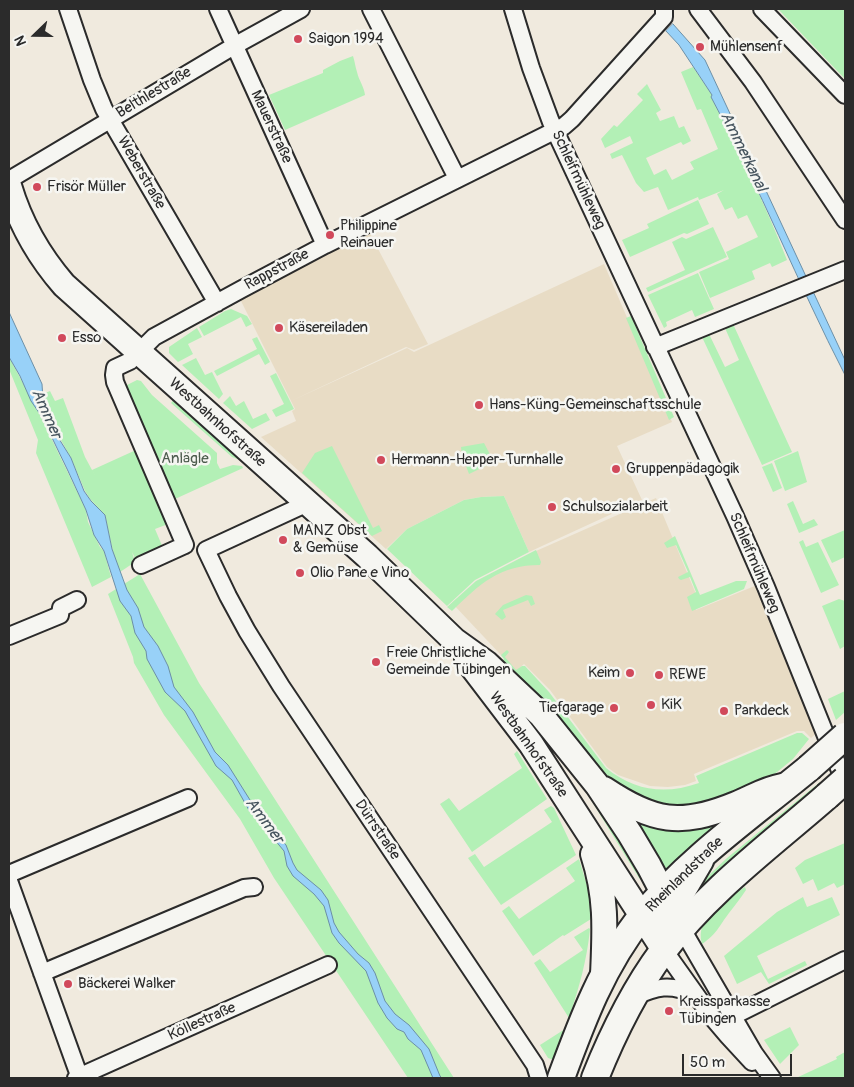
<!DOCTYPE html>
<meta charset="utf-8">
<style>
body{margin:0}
#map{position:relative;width:854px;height:1087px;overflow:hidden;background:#f0eade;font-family:Pangolin,sans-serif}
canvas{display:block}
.frame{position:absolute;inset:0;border:10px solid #2b2b2b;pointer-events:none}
.north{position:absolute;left:10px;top:10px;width:50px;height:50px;-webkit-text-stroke:4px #f6f6f2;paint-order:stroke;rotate:248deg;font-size:14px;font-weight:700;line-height:20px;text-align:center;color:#2b2b2b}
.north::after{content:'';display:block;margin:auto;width:18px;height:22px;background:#2b2b2b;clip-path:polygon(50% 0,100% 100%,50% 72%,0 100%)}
.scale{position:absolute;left:682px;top:1054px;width:110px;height:22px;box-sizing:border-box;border:2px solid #2b2b2b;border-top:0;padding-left:6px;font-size:15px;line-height:18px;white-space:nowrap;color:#2b2b2b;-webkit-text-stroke:4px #f6f6f2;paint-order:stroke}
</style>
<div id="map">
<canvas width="854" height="1087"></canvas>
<div class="frame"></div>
<div class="north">N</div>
<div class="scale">50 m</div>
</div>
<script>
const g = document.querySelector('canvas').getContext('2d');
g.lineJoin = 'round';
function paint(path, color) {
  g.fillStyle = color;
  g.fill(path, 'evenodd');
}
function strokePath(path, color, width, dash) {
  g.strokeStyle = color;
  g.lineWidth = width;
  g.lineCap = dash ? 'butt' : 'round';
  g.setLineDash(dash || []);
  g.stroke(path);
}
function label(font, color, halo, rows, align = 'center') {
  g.font = font + ' Pangolin,sans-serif';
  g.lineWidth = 5;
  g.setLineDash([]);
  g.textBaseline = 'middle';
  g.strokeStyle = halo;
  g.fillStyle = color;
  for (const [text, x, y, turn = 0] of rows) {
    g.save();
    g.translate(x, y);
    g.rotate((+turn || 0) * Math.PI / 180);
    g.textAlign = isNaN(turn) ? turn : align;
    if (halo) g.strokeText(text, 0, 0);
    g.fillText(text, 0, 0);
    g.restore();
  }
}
paint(new Path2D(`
 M366,226L428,344L414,350L406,347L291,401L237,293Z
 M604,264L672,422L617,446L642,500L529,552L504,496L481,497L464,500L407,529L386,549L261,437L296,421L292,411L295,409L291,401L407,348L414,352Z
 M656,498L696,594L690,597L696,610L762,583L821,729L811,738L804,731H797L694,774L696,781L685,785L668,787L650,786L618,775L607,767L550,690L524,664L516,671L452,603L476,582L536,551Z`), '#e8dcc5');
paint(new Path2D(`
 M778,9H845V79Z
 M353,56C355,62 355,66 357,72C359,81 364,86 365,95L285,130L269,95L323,73V70L340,61Z
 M693,67L712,95L711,97C739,150 765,204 787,260L772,267L770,263L752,271L755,279L710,298L699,272L729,259L726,252L758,237L747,215L738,219L732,207L725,210L717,194L724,190L699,200L698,197L668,210L658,187L644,192L636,183L622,155L612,159L610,154L633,143L630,136L605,148L601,139L614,125L617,127L643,100L637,94L647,84L661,110L656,113L660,121L674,116L679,128L684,126L691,141L683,145L681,142L646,158L654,175L666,169L672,180L694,169L690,162L718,149L701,109L697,110L681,72Z
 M698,200L709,224L687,234L684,233L630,257L622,240L649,228L647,224Z
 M713,227L727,257L648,292L646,288L685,270L672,242L682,237L686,239Z
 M698,273L714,309L695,317L692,310L666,322L667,326L664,328L648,295Z
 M231,309L247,316L252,324L246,327L241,317L204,336L199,327L225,311Z
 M631,316L674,417L669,420L626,318Z
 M733,324L792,452L762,465L702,337L709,334L725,367L739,360L725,328Z
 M197,328L202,337L188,344L193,354L178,362L169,353V347Z
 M257,337L270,362L265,365L259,354L217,376L214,371L257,349L252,339Z
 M9,357L41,417L86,510L88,522L100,547L104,551L111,577L92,587L36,453L38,440L9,369Z
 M196,358L205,375L212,372L223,394L219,399L182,365Z
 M276,373L294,409L276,417L272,410L284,404L270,376Z
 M137,380L141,381L152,395L217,453V463L220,469L233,465L242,466L243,468L175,499L123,387Z
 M50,391L55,401L63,398L85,457L98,481L92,470L136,450L168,524L155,529L163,548L136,560L132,552L135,562L120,572L114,557L105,515L90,499L85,491L71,458L57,433L44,401L43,394Z
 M230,396L236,406L244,401L253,419L266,413L270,420L252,429L223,403Z
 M175,398L242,457L240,460L232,457L171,403Z
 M484,443L494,462L469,474L462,455L461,447Z
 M332,446L373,528L379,525L382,531L372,536L302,473L315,453Z
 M798,451L807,482L785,491L774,461Z
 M772,463L782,488L773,492L762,467Z
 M504,496L529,552L475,580L447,606L387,549L407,529L464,500L481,497Z
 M793,501L803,524L814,519L818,525L799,533L787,504Z
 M845,530V557L832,563L821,540Z
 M675,536L700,595L736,581H747L744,589L692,611L687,597L696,592L690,577L681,580L679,579L678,577L688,572L676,545L667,548L664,543Z
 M803,540L806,547L818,542L839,585L821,593L799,542Z
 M536,550L541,562L540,565C499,565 480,584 452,611L447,607L476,581Z
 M140,574L199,683L251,762L454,1078H408L274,878L240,819L164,715L134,663L133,657L108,594Z
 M526,595L532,596L535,604L531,606L528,600L503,610L506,617L502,620L495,614L503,605Z
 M839,599L845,601V646L840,649L822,606Z
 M507,650L509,652L505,657L516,670L522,666H525L549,692L606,768C635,791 665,795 699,783L696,776L797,733H802L809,739L793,759L766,781L718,804L659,811L611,784L501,663L504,659L501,655Z
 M845,691V712L836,720L828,699Z
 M517,751L547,799L472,852L440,804L449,798L459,811L522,768L514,754Z
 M572,769L591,787L647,885L639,878Z
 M820,782L823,787L698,893L695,891L709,875L727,858Z
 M551,806L554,808L576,855L501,905L468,858L475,854L484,867L552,822L544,810Z
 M631,820C668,833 688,830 725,822L666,876Z
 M845,843V884L837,888L834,883L818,891L813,879L803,884L795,868L805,860Z
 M579,859L589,892L591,919L564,936L563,935L533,956L502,911L509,906L519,919L575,881L566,868Z
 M745,887L746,890C741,898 735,905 729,913C719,926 717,934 702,944C694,917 726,898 745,887Z
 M803,897L807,907L832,897L840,915L757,956L768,979L805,961L807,965L769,984L761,972L737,984L724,956L777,912Z
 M589,928L590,929C587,960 579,988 569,1018L534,963L540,959L550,972L583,950L574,937Z
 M790,1027L799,1045L780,1064L764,1040Z
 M565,1029L554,1060L548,1058L540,1045Z
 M845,1052V1078H796L837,1059L836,1057Z`), '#b3f0b6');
const water = new Path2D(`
 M673,24L705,60L845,360V375C798,284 760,187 711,97L712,95L679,45L666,31Z
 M9,312L42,384L43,400L56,434L71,458L84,491L91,501L105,515L112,549L127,590L138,608L144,627L158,646L168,666L174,687L193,712L215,752L228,765L250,800L267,817L273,825L276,834L286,845L293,863L297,870L321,890L328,900L334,923L339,932L358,954L369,963L375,973L385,1001L395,1014L409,1025L429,1049L440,1076L442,1078H433L421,1050L408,1039L404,1032L397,1029L387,1018L378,1003L366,971L339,943L332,933L324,906L314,894L293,876L287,866L284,851L274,839L268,825L250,812L232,780L216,766L185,711L165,692L147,659L146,651L135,633L131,616L120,601L104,551L94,535L86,510L68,471L42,417L31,401L20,376L9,357Z`);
paint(water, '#98d1f8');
strokePath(water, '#6c8fa6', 1);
const street = new Path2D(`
 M68,9L92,80L104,109L217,303
 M218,9L325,245
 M371,9L457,178
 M513,9L531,68L551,122L735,516L766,587L845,783
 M698,9L753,82L845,220
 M762,9L845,95
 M9,180L234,46L301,9
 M655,347L845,270
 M304,501L297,508L206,550L228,596L247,631L281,686L535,1065L539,1078
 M185,545L115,382L114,375L115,368L130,361L154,337L242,289L325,245L564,126L572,119L664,17V9
 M141,565L185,545
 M9,636L60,615L61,608L77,600
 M9,874L188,798
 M9,881L80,1078
 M682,929L754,1053L772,1078
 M664,950L711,1016L728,1036L752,1062
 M42,973L244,888L254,887
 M633,997C657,987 669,983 694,994
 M733,1016L845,960
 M76,1078L328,965`);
const secondary = new Path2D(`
 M9,186C20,223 38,255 64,285L367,556L454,640L486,663L541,715L598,786L630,834L649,866L682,929
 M467,660L531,744L664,950
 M604,789C654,822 680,827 736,804C753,797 765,789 782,786
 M593,854C607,897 605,930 603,975
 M665,922L701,861`);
const primary = new Path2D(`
 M561,1078C582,1021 603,964 642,916C689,859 752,815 809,768
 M595,1078C613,1033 634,990 663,951C708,891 771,845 827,796`);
strokePath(street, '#2b2b2b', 20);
strokePath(secondary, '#2b2b2b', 28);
strokePath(primary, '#2b2b2b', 30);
strokePath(street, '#f6f6f2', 16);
strokePath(secondary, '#f6f6f2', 24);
strokePath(primary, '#f6f6f2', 26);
const primaryBridge = new Path2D(`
 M809,768L845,736
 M827,796L845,780`);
strokePath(primaryBridge, '#2b2b2b', 30, []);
strokePath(primaryBridge, '#f6f6f2', 26);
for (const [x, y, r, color] of [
 [298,39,5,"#d1495b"],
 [700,47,5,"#d1495b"],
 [37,187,5,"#d1495b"],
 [330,235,5,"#d1495b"],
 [279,328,5,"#d1495b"],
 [62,338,5,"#d1495b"],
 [479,405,5,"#d1495b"],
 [381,460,5,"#d1495b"],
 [616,469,5,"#d1495b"],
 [552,507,5,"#d1495b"],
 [283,540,5,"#d1495b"],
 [300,573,5,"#d1495b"],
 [376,662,5,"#d1495b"],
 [630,673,5,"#d1495b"],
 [659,675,5,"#d1495b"],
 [651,705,5,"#d1495b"],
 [614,708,5,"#d1495b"],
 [724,711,5,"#d1495b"],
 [68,984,5,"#d1495b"],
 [669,1011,5,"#d1495b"]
]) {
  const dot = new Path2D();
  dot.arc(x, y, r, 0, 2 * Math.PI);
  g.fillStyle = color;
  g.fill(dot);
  strokePath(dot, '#f6f6f2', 2);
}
label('15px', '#2b2b2b', '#f6f6f2', [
 ["Saigon 1994",308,39],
 ["Mühlensenf",710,47],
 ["Frisör Müller",47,187],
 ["Philippine",340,226],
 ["Reinauer",340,243],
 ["Käsereiladen",289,328],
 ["Esso",72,338],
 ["Hans-Küng-Gemeinschaftsschule",489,405],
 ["Hermann-Hepper-Turnhalle",391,460],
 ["Gruppenpädagogik",626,469],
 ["Schulsozialarbeit",562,507],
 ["MANZ Obst",293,531],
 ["& Gemüse",293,548],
 ["Olio Pane e Vino",310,573],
 ["Freie Christliche",386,653],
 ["Gemeinde Tübingen",386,670],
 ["Keim",620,673,"right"],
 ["REWE",669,675],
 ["KiK",661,705],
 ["Tiefgarage",604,708,"right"],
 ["Parkdeck",734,711],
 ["Bäckerei Walker",78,984],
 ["Kreissparkasse",679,1002],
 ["Tübingen",679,1019]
], 'left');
label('15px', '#2b2b2b', '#f6f6f2', [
 ["Belthlestraße",154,93,-31],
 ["Mauerstraße",271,127,65],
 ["Weberstraße",141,173,60],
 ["Schleifmühleweg",578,180,65],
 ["Rappstraße",277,270,-28],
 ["Westbahnhofstraße",217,423,42],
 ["Schleifmühleweg",754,563,67],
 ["Westbahnhofstraße",528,745,55],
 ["Dürrstraße",377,830,56],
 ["Rheinlandstraße",685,875,-44],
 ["Köllestraße",202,1022,-24]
]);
label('15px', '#4d5c4e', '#f6f6f2', [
 ["Anlägle",185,459]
]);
label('italic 16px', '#46545e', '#f6f6f2', [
 ["Ammerkanal",743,152,64],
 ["Ammer",46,414,66],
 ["Ammer",264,821,53]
]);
</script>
